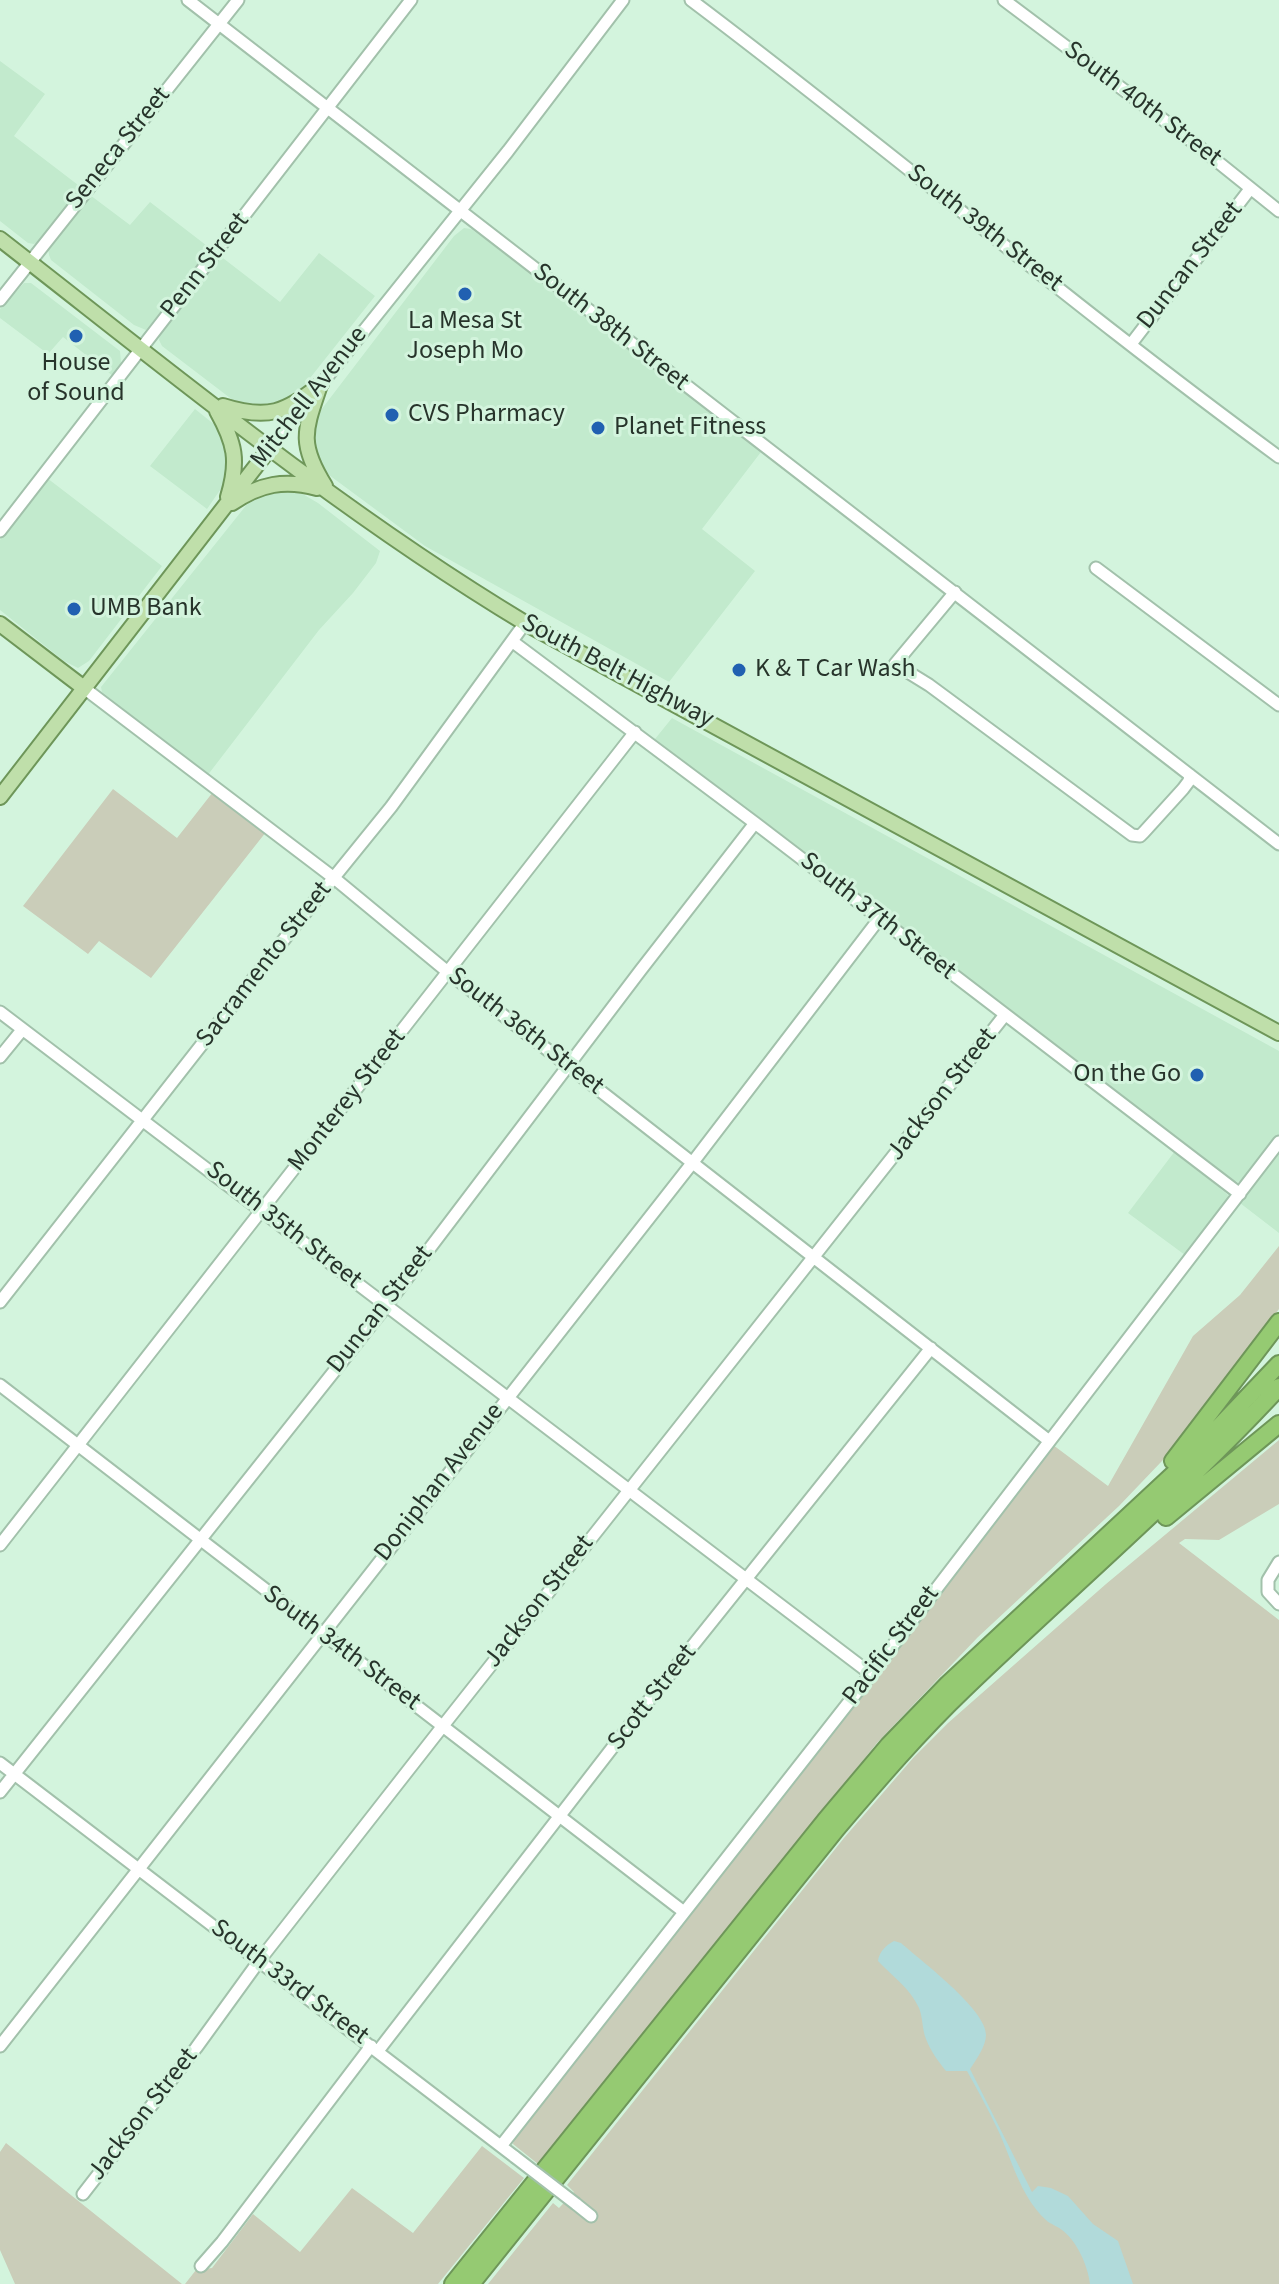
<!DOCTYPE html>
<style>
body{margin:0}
canvas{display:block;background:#d3f4dd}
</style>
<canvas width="1279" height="2284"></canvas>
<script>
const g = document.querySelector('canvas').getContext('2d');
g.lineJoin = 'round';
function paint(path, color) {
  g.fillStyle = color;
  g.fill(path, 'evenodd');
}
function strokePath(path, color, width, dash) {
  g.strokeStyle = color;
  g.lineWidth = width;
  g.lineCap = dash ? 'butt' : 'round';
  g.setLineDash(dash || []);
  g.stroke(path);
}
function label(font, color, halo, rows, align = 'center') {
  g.font = font + ' "Source Sans 3",sans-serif';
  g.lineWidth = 6;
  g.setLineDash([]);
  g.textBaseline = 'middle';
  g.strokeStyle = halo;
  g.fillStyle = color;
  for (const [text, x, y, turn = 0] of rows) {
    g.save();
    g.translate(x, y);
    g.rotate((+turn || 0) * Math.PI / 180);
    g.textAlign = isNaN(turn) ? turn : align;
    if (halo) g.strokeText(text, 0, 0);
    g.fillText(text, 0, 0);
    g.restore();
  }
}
paint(new Path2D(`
 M0,61L45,94L14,136L82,188L40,240L34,244L28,243L0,221Z
 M90,195L130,225L150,202L211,249L146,330L134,325L51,260L49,255L48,248Z
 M464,228L471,229L481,236L761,452L702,529L755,571L669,682L425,546L329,475L315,456L312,433L321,410L454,236Z
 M319,253L375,296L299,392L287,403L262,410L238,404L162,346L159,340L160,332L219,255L280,302Z
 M24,283H31L120,351L121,363L113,376L63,337L48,354L0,318V309Z
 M195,409L220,429L230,449L227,480L207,509L150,466Z
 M47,478L162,566L89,661L78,668L64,661L0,610V540Z
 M294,489L318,503L380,551L376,563L353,593L319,630L207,776L102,692L101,687L248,503L269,490Z
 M672,718L1279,1051V1134L1242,1180L1238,1182L1232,1180L655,739Z
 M1175,1151L1228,1195L1227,1200L1185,1255L1128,1213Z
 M1279,1152V1233L1240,1203Z`), '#c2eacd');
paint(new Path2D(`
 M113,789L177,838L213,792L266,832L151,978L99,941L88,954L23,906Z
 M1279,1246V1309L1183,1439L1119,1506L978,1637L877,1743L538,2164L513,2144L514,2139L1053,1445L1108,1486L1193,1336L1240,1295Z
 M1279,1440V1504L1219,1540L1185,1539L1179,1543L1279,1620V2284H488L553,2203L559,2208L574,2192L567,2185L844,1838L914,1757L948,1723L1106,1584Z
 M6,2143L182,2284H15L0,2250V2152Z
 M482,2146L524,2178L438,2284H185L196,2270L212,2268L253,2214L300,2252L352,2188L413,2233Z`), '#cacdb9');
paint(new Path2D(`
 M894,1941L901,1943C920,1960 987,2010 986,2035C986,2046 976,2060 970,2069L1032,2192L1038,2186L1051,2188L1068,2196L1093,2224L1118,2241L1133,2284H1090C1088,2266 1077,2241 1062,2230C1057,2226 1050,2224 1046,2220C1019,2195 1012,2158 996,2126C987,2107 977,2089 967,2071H946C938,2061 930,2050 926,2039C922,2029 923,2018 919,2008C910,1988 893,1977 878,1961C879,1952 886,1945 894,1941Z`), '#b1dada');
const minor = new Path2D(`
 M188,0L1279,844
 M691,0C889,149 1078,310 1279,457
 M1004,0L1193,142L1279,211
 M0,300L238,0
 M1131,344L1250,189
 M270,448L508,151L623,0
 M0,531L411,0
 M1096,568L1279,705
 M955,592L895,664L929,685L1132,835L1140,836L1144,832L1183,789L1189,781L1190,775
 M513,642L755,823L1240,1194
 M84,688L334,878L449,973L1048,1440
 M0,1012L871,1674
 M0,1057L22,1030
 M0,1302L297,923L391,807L525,623
 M0,1385L684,1912
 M0,1545L635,732
 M1279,1562L1268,1580V1592L1279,1604
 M0,1763L515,2157
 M0,1792L386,1306L640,971L755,823
 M0,2046L693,1162L879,919
 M378,2051L650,1699L931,1348
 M501,2146L871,1674L1279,1142
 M83,2194L196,2048L259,1961L442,1727L1004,1016
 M576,2204L591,2216
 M201,2266L222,2242L371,2046`);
const major = new Path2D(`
 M0,239C171,372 339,511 525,623L1279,1033
 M320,385C305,430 298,443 325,486
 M223,406C267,420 286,413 321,384
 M217,411C235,443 239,461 228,497
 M232,503C260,484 285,479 317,488
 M0,624L84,688
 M0,797L270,448`);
const highway = new Path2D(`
 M1173,1461L1279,1322
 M1166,1517L1279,1424
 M453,2284L825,1821L889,1745L948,1684L1178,1470L1279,1364
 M471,2284L837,1828C878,1780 919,1732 964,1689C1069,1588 1180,1494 1279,1387`);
strokePath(minor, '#a2c1ab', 15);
strokePath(major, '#6e9659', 18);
strokePath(highway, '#6e9659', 20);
strokePath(minor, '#fff', 11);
strokePath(major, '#bfdfaa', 14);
strokePath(highway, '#95ca72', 16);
const minorBridge = new Path2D(`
 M515,2157L576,2204`);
strokePath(minorBridge, '#a2c1ab', 15, []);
strokePath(minorBridge, '#fff', 11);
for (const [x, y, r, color] of [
 [465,294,8,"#2160b1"],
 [76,336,8,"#2160b1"],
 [392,415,8,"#2160b1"],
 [598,428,8,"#2160b1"],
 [74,609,8,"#2160b1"],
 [739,670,8,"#2160b1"],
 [1197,1075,8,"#2160b1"]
]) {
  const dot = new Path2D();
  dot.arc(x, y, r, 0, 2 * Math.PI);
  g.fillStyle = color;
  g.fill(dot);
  strokePath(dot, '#d3f4dd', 3);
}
label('26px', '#27342b', '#d3f4dd', [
 ["South 40th Street",1142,105,37],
 ["Seneca Street",119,149,-51],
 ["South 39th Street",984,229,38],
 ["Penn Street",206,266,-52],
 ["Duncan Street",1191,266,-52],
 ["South 38th Street",610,328,38],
 ["Mitchell Avenue",310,398,-52],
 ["South Belt Highway",617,672,28],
 ["South 37th Street",877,917,38],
 ["Sacramento Street",265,965,-52],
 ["South 36th Street",525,1032,38],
 ["Jackson Street",943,1095,-52],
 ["Monterey Street",348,1101,-52],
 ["South 35th Street",283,1226,38],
 ["Duncan Street",381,1310,-52],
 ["Doniphan Avenue",440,1483,-52],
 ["Jackson Street",540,1602,-52],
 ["Pacific Street",892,1646,-53],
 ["South 34th Street",341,1649,37],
 ["Scott Street",653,1698,-52],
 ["South 33rd Street",289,1983,37],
 ["Jackson Street",144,2115,-52]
]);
label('26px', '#27342b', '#d3f4dd', [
 ["La Mesa St",465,322,"center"],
 ["Joseph Mo",465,352,"center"],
 ["House",76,364,"center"],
 ["of Sound",76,394,"center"],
 ["CVS Pharmacy",408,415],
 ["Planet Fitness",614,428],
 ["UMB Bank",90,609],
 ["K & T Car Wash",755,670],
 ["On the Go",1181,1075,"right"]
], 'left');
</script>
